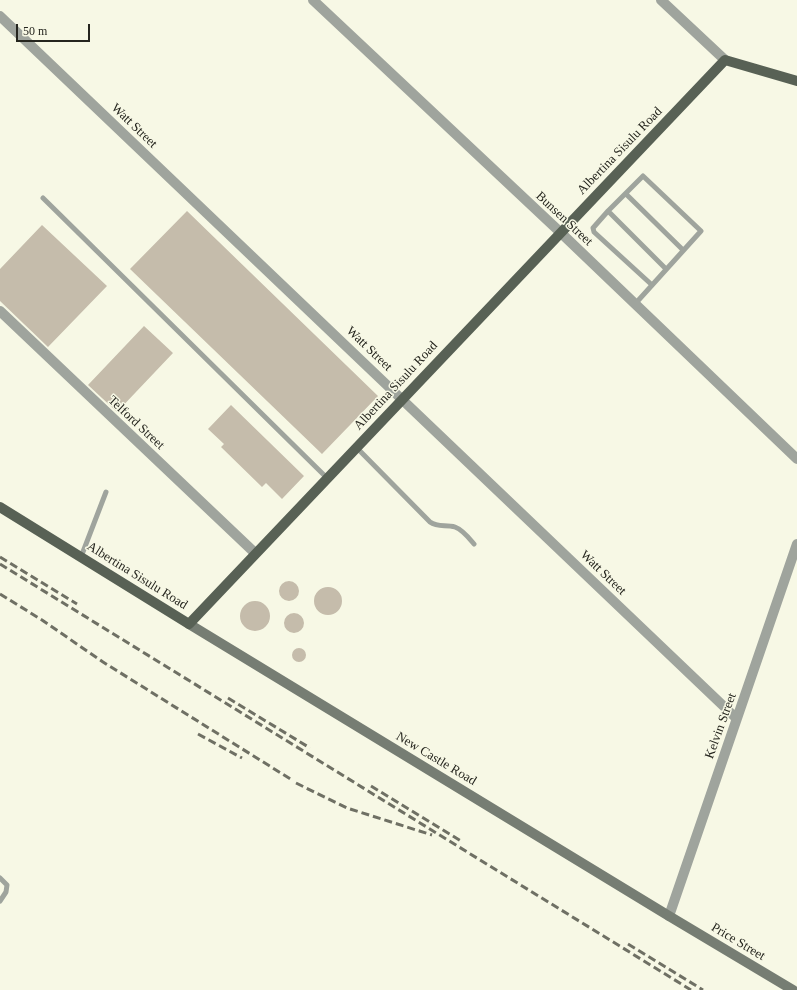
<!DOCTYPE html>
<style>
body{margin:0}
#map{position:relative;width:797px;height:990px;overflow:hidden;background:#f7f8e5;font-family:"Times New Roman",serif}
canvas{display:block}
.scale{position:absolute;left:16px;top:24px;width:74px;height:18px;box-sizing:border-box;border:2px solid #25251e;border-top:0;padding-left:5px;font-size:12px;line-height:14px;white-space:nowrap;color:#25251e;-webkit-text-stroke:3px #f7f8e5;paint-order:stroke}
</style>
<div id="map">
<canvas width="797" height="990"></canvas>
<div class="scale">50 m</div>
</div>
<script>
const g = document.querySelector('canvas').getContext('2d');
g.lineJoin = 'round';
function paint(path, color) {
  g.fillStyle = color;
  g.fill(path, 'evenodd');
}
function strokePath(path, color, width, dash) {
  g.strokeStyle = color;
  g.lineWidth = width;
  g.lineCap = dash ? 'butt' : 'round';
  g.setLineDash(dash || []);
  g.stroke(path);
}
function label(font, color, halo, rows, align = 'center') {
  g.font = font + ' "Times New Roman",serif';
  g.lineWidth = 3;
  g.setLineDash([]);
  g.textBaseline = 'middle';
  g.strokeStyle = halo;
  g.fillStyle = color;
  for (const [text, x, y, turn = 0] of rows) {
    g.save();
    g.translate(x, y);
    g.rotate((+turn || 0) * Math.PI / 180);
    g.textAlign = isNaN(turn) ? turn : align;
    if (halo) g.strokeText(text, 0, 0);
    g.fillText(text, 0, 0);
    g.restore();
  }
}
paint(new Path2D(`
 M187,211L378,396L322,454L130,269Z
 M42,225L107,286L48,347L0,301V269Z
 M144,326L173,353L117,412L88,385Z
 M231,405L304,476L282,499L266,483L262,487L221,447L224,444L208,429Z
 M279 591a10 10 0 1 1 20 0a10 10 0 1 1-20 0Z
 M314 601a14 14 0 1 1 28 0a14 14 0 1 1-28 0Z
 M240 616a15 15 0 1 1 30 0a15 15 0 1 1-30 0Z
 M284 623a10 10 0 1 1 20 0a10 10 0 1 1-20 0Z
 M292 655a7 7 0 1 1 14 0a7 7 0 1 1-14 0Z`), '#c5bcab');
strokePath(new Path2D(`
 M626,194L683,250
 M43,198L327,478
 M608,211L643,176L701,231L635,304
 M652,285L594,232L593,228L608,211L666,269
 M356,447L430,522C438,528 446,524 455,527C463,530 469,538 474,544
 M81,557L106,492
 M0,878L7,885L6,892L0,901`), '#9fa49d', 5);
strokePath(new Path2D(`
 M313,0L560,232L797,459
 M661,0L725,60
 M0,16L736,718
 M0,311L255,553
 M669,916L797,544`), '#9fa49d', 10);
strokePath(new Path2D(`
 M189,624L669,916L793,990`), '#767d73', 10);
strokePath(new Path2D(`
 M0,507L189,624L725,60L797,81`), '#586155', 10);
strokePath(new Path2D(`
 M0,557L77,604
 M0,564L691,990
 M0,594L42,620L103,662L292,780
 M228,698L310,748
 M198,734L242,758
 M296,783L347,808L432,835
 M371,786L461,841
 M628,944L703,990`), '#6f7064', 3, [8, 4]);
label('13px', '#25251e', '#f7f8e5', [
 ["Watt Street",134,126,44],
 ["Albertina Sisulu Road",620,151,-46],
 ["Bunsen Street",564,219,43],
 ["Watt Street",369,349,44],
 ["Albertina Sisulu Road",396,386,-47],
 ["Telford Street",136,423,43],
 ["Watt Street",603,573,44],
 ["Albertina Sisulu Road",137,576,32],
 ["Kelvin Street",721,726,-70],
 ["New Castle Road",436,759,31],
 ["Price Street",738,942,31]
]);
</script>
